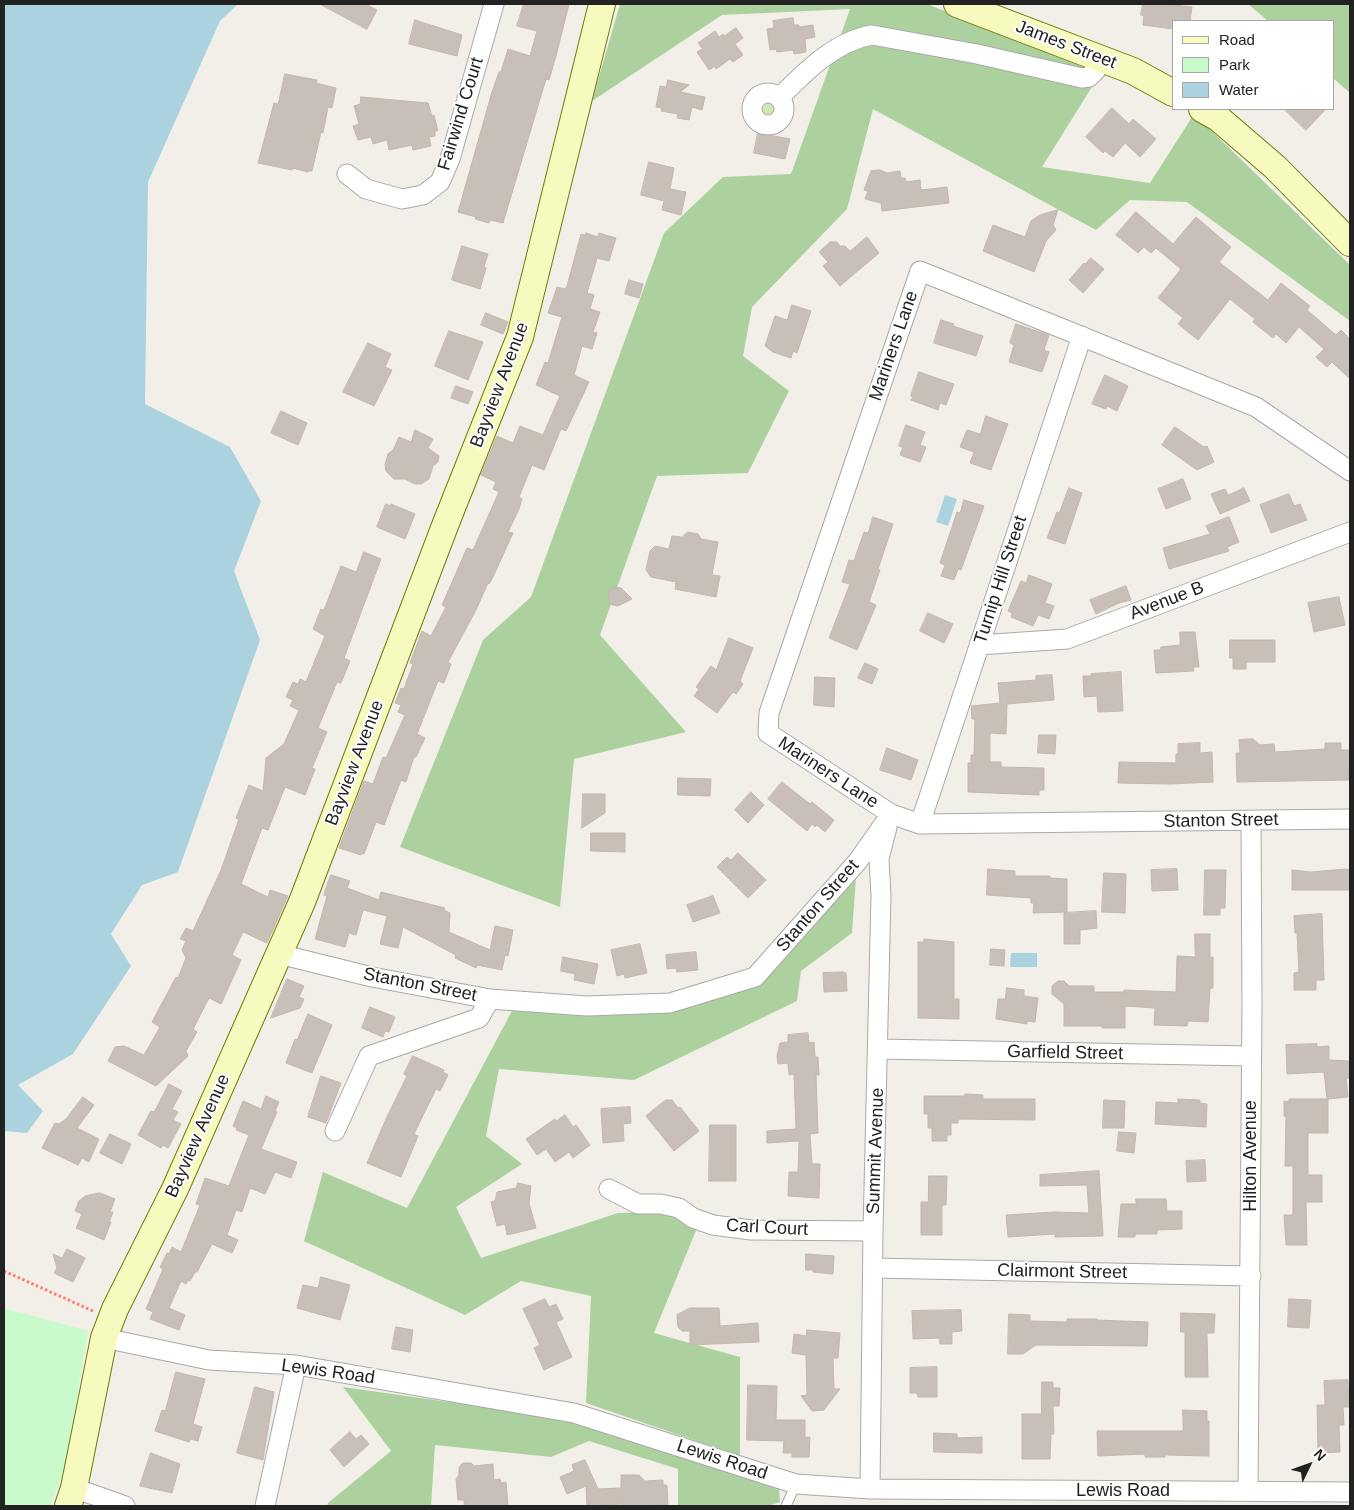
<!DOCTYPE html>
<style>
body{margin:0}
#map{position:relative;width:1354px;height:1510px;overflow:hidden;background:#f2efe9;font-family:Arial,sans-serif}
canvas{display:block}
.frame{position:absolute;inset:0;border:5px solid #222;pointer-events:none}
.legend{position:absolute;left:1172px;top:20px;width:162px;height:90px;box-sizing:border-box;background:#fff;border:1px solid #a7a7a7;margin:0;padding:6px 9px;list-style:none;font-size:15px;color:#222}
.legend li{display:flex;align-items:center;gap:10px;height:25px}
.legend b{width:25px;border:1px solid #a7a7a7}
.north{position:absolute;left:1284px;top:1440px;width:50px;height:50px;-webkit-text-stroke:4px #fff;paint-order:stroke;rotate:48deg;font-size:14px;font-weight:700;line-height:20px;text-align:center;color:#222}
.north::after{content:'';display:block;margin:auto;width:18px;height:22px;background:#222;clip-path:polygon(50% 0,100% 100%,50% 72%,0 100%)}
</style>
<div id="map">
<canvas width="1354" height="1510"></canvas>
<div class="frame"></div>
<ul class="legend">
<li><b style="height:6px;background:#f7fabf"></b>Road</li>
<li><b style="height:14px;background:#c8facc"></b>Park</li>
<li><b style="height:14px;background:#aad3df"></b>Water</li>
</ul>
<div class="north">N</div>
</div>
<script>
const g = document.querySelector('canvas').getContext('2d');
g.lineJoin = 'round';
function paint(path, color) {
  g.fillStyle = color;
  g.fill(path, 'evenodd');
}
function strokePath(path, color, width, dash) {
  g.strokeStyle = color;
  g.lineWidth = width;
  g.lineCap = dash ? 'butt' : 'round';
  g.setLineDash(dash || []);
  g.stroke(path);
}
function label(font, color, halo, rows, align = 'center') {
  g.font = font + ' Arial,sans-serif';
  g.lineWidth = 4;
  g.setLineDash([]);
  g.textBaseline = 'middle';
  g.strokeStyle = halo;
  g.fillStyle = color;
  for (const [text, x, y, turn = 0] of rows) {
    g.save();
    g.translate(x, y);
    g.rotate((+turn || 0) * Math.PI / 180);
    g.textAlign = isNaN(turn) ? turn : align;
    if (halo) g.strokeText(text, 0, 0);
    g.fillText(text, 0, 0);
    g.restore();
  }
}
paint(new Path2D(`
 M757 109a11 11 0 1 1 22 0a11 11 0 1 1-22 0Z`), '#cdebb0');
paint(new Path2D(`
 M620,4H927L1100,74L1042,167L1150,183L1194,114L1350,265V321L1187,202L1130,200L1096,230L873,109L847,209L752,307L743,356L789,391L748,473L657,476L600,635L686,732L574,759L560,907L400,847L483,640L531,597L664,233L723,177L791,174L850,9L722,15L592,101Z
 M1248,4H1350V93L1333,78V21H1268Z
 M856,877L852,933L801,971L797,1001L634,1080L499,1069L486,1136L522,1164L456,1207L481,1258L618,1213L664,1212L697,1228L654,1333L740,1357V1456L586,1403L591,1296L521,1281L465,1315L304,1241L323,1172L407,1208L513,1009L659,1014L750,987Z
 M343,1387L576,1420L779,1488L780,1502L768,1506H678V1469L589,1441L551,1457L435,1445L431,1506H327L328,1503L391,1451Z`), '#add19e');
paint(new Path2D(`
 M4,1308L88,1331L65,1469L50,1506H4Z`), '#c8facc');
paint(new Path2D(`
 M4,4H238L220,21L148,182L145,404L230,447L261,501L234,571L260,640L178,872L142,885L111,934L131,966L73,1054L18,1085L43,1111L27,1133L4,1131Z
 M945,495L957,499L948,526L936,522Z
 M1011,953H1037V967H1010Z`), '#aad3df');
const building = new Path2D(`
 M320,4H365L377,10L367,29Z
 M524,4H569L556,56L549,80L546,79L503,223L490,220L489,223L475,219L476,217L458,212L492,92L499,72H501L508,49L530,56L537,31L517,26Z
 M1143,4H1165L1192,7L1190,21H1173V29L1143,25L1144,16L1141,15Z
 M793,18L794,25H799V27L813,25L815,37L805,39L806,52L794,54L793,50L777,52L776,49L770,50L767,29L774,28L773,21Z
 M415,20L462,35L457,56L409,44Z
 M736,28L743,38L735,44L743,55L733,62L730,59L716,69L715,66L709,70L697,52L703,49L698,43L715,31L719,37L723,34L724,36Z
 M285,74L317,80L316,83L336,88L332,108L328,107L323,133L321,132L312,171H308V172L292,168V170L258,163L274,103L278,104Z
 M668,80L689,85L680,92L705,97L702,110L692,107L689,120L677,118L678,114L661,111L662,108L656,107L660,86L666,87Z
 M361,97L428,103L432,116L434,115L438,131H435V136L429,137L431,146L413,150L412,145L389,150L387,140L373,144L371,137L358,140L353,126L359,124L354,106L360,104Z
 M1112,108L1129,124L1133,119L1156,139L1140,157L1125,143L1113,157L1105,151L1103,153L1086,137Z
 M1284,109H1326L1306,130Z
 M758,133L790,139L785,159L754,153Z
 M649,162L674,168L670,189L686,192L681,215L662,210L664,201L641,195Z
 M880,170L887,173L900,171L901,178H905L906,182L920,180L921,190L947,187L949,203L882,211L881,203L865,199L868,191L864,190L871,171Z
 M1058,210L1053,225L1056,230L1046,241L1034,272L983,251L993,225L1025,237L1031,221L1040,215Z
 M1136,212L1173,244L1196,217L1231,247L1219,262L1268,300L1281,283L1310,306L1307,310L1336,335L1341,330L1350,339V379L1332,362L1327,367L1316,357L1324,349L1299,327L1286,343L1276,334L1273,338L1253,322L1255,319L1230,299L1198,340L1178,324L1183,318L1158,298L1181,269L1156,248L1151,253L1144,247L1138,253L1116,235Z
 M586,233L598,237L599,233L616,238L609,261L597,258L587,293L594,295L590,309L600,312L593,332L597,333L592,349L582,346L574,375L589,382L566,431L561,429L544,470L532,465L519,497L522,499L519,509L508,532L513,533L493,577L489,584L488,583L476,610L448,662L451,664L444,683L438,681L417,734L425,738L416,757H414L406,782L401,780L384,825L376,822L364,854L362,853L361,855L339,848L364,781L373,784L383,757L386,758L405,715L398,712L401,705L395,703L401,688L404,689L413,664L410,663L422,631L431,636L446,607L442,605L467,548L473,550L499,492L493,489L496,482L481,475L497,436L513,443L520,426L543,435L560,396L536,385L545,362L548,363L562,317L548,313L557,287L565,289L567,286L581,234L586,235Z
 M867,237L879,253L840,286L823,266L828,262L819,252L830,242H837L840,246H845L850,251Z
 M462,246L488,254L484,267L486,268L480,289L452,280Z
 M1091,258L1104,269L1083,293L1069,280L1084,263L1085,264Z
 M629,280L643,284L639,298L625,294Z
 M792,305L811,311L797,353L793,351L791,358L773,352L765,346L775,316L787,320Z
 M486,313L508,322L503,334L481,325Z
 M941,320L954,324L953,326L983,336L976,356L934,343Z
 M1016,324L1049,335L1044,350L1049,352L1042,372L1009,362L1014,345L1010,343Z
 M449,331L483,342L468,380L435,366Z
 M368,343L391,354L385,367L392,370L374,406L343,392Z
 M919,372L954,384L946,405L940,403L938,410L911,400L913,397L911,396Z
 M1105,375L1128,386L1117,411L1107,406L1106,409L1092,404Z
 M456,386L473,392L468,404L451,398Z
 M281,411L307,423L298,445L271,433Z
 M986,416L1008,424L991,470L970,463L974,452L960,447L967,430L980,434Z
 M906,425L925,432L920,445L926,447L920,462L900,455L903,447L899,446Z
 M1175,427L1204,447L1207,446L1214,462L1197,470L1162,445Z
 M415,430L433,439L428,448L439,456L438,462L433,466L429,479L421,484H415L405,479H394L386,471L385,465L388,454L393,450L399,437L411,442Z
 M1183,479L1191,499L1166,509L1158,489Z
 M1069,488L1082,493L1065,544L1047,538L1057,512L1059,513Z
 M1244,488L1250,501L1220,514L1211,494L1225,489L1228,495Z
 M1289,494L1294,506L1300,504L1307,520L1271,533L1260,505Z
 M964,500L984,506L961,570L958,569L954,580L941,576L945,565L940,563L957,512L960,513Z
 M386,504L390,506L391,504L415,514L405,539L377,527Z
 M873,517L893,524L878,569L880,570L869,602L876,605L857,650L829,638L850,584L842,582L849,560L854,561L864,532L868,533Z
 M1229,517L1239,542L1227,547L1229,551L1169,569L1163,548L1210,534L1206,526Z
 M688,532L698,534L701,539L718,542L712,575L720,576L716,597L675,589L676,582L651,577L646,570L650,551L655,546L669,549L672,536L682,537Z
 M364,552L381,559L344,658L350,661L341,683L337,682L318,728L327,732L312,768L315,769L305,795L285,787L268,830L262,828L241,884L268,897L270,890L288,896L267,943L243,932L232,955L241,960L221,1004L209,998L193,1029L197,1032L186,1051L188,1056L156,1086L108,1061L115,1047L124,1046L144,1055L160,1027L152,1022L176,977L178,978L186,958L182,950L186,941L180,939L186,928L193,931L221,870L239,819L236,818L249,785L263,791L266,758L284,744L299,710L290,706L293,700L286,697L293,682L298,684L300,679L306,682L325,636L313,629L321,609L324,610L341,566L356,572Z
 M1029,575L1052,584L1045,603L1054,606L1049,619L1038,615L1033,626L1011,617L1012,613L1008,611L1021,581L1026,583Z
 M1126,586L1131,600L1119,603L1096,614L1090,600Z
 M614,587L621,588L632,599L618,606L612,605L608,599L609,591Z
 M1339,597L1345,625L1314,632L1308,603Z
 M928,613L953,624L944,643L920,631Z
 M1180,632H1195L1199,667H1193L1194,671L1156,673L1154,650H1160L1161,647L1180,645Z
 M729,638L753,648L740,681L743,684L736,694L733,692L717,713L694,696L699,689L696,687L711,666L716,670Z
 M1230,640H1275V662H1246V669H1233V658H1230Z
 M865,663L878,669L872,684L858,678Z
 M1121,672L1123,711L1098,712L1097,696L1084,697L1083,676H1091V674Z
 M1052,675L1054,700L1007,704L1006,734L990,733V762H1001V767L1044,768V790H1039V795L968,792V763H971V755H974L975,719H972L971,706L1000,703L998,683L1036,680V676Z
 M815,677L835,678L834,707L814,705Z
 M1039,735H1056L1055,754L1038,753Z
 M1253,739L1260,745L1274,744L1275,752L1325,749V743H1341V750H1350L1349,780L1237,782L1236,753H1240L1239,740Z
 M1200,743V753L1212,752L1213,782L1171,784L1118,783L1119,762L1176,763V754H1178V744Z
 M887,748L918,760L911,780L880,770Z
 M678,778L711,779L710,796L678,795Z
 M782,782L810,804L812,802L834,820L825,832L817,825L815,827L812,824L807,831L768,799Z
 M751,792L764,805L748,823L735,810Z
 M583,794H605V813L582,828Z
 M591,833H625V852L591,851Z
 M738,853L766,880L748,898L717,867L727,857L731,860Z
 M988,869L1015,871V876H1050V878L1067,879V912L1033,913L1034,903H1031V898L987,895Z
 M1177,869L1178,890L1152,891L1151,870Z
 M1347,869L1350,870V890H1292V870L1311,872Z
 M1205,870H1226L1225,908H1220V915H1204Z
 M1104,873L1126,874L1125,913L1102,912Z
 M331,875L350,881L347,888L379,900L381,892L445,908L444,910L450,913L449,932L490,950L495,926L513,930L508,956L505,955L502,970L477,965L476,968L455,958L456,955L403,927L398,948L380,944L387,916L363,910L356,935L349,933L345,947L315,939L327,896L324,895Z
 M713,896L720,913L693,922L687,905Z
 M1096,911L1097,928L1080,930V944H1064V913Z
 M1322,914L1324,980H1316V990H1294V973L1299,972L1297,933H1295L1294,916Z
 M1195,934H1210V957H1213V988H1210L1208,1022L1188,1021L1187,1026L1154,1025L1155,1008L1125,1006V1028H1102V1026H1064V1004L1052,994V986L1058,981H1064L1069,986H1094V992H1124V990L1176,992L1177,956L1195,957Z
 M924,939L954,942V999H959V1019L918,1018V942H924Z
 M640,944L647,973L625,978L624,974L617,976L611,950Z
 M991,949L1005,950L1004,966L990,965Z
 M696,952L698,970L677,972L676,968L667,969L666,955Z
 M563,957L598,964L594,984L574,980L575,974L561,971Z
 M843,972L846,973L847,991L824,992L823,973Z
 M287,979L304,986L299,997L304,999L300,1008L271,1018Z
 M1007,988L1024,990V996L1038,998L1035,1022L1027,1021V1024L996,1019L998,999H1005Z
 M370,1007L395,1017L389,1032L385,1031L383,1037L362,1028Z
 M308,1014L332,1025L312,1073L286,1063L295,1039L297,1040Z
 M808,1033L809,1043L814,1042L815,1057H818L819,1075H816L818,1133L810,1134L812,1164H820L819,1198L788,1196L789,1172H798L799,1141L767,1143V1131L796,1129L794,1074L789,1075L788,1063L778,1064L777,1056L780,1043L788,1042V1035Z
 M1317,1044V1047L1329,1046V1060L1350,1061V1078H1346L1348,1097L1328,1099V1133H1308V1175H1322V1202H1306L1307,1245H1286L1284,1215H1293V1166H1285L1286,1116H1284V1101L1289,1102V1099H1327L1324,1072L1287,1074L1286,1045Z
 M413,1056L444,1070L443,1072L448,1075L440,1091L436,1089L414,1134L418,1136L401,1177L367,1163L386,1119L407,1076L404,1074Z
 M321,1076L341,1083L326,1123L308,1117Z
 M169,1084L182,1091L172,1109L178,1112L173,1120L181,1124L168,1148L163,1145L161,1148L138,1135L151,1111L154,1112Z
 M965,1094L983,1095V1099H1035V1120L958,1119V1123H951V1135H947V1141H932V1128H928V1114H924V1096H965Z
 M266,1096L279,1102L275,1111L277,1112L261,1149L297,1162L291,1178L275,1172L265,1194L250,1188L242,1212L236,1210L227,1235L238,1240L232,1253L212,1244L197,1272H195L190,1281L188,1280L186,1284L181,1281L169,1308L185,1315L179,1330L150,1319L153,1312L146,1309L163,1269L160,1267L167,1253L169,1254L172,1247L181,1252L200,1205L196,1204L205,1178L229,1186L249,1135L236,1130L237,1128L233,1126L243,1101L261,1109Z
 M83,1097L94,1105L77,1128L99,1139L89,1162L82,1158L78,1165L42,1148L55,1123L59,1124L66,1119Z
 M1178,1099L1200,1100V1103L1207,1104L1206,1127L1155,1124L1156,1102L1178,1103Z
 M666,1100H672L678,1108L680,1107L699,1131L674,1151L646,1116Z
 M1104,1100L1125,1101L1124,1128H1103Z
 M630,1107L631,1123L623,1124L624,1141L603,1143L601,1109Z
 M565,1115L573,1127L576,1125L590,1145L573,1158L569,1152L555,1162L546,1149L537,1155L526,1139L555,1119L556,1121Z
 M710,1125H736V1181H709Z
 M1119,1132L1136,1133L1134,1153L1117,1151Z
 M110,1134L131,1144L122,1164L100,1153Z
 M1205,1160L1206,1181L1187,1182L1186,1161Z
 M1099,1171L1103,1236L1055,1237V1234L1008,1237L1006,1215L1054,1212L1089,1213L1087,1185L1040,1186V1175Z
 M929,1176H947L946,1205H942V1235H921V1202H928Z
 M518,1183L531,1186L529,1203L536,1228L507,1235L505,1224L497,1226L491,1202L495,1201L497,1192L516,1188Z
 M100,1193L115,1199L110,1212H113L109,1222H111L104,1240L76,1228L82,1214L75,1211L79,1201L85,1196Z
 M1136,1199H1166L1167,1211H1182V1229L1157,1230V1234H1135V1237H1118L1121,1204H1136Z
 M67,1249L85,1258L73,1282L54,1273L57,1268L53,1254L62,1258Z
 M806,1254L834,1256L833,1274L813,1272V1270H806Z
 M321,1277L350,1285L340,1320L297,1308L303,1285L318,1288Z
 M545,1299L549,1307L556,1304L563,1319L556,1322L572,1357L544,1370L534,1348L540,1345L523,1309Z
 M1289,1299L1311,1300L1309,1328L1288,1327Z
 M690,1308H719L720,1326L758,1323L759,1342L690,1345V1331H682L678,1327L677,1315Z
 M961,1310L962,1331L952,1332V1344H940L939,1338L913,1339L912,1311Z
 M1181,1313L1215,1314L1214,1333H1207L1208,1377H1185V1332H1181Z
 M1009,1314L1030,1315V1321L1067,1322V1319H1097V1320L1148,1322L1147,1346L1046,1345H1036L1023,1354H1008Z
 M396,1327L413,1330L410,1352L392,1349Z
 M807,1330L840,1333L838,1358H833L834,1389H840L824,1410L812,1411L801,1396L807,1395L806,1355L792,1353L794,1334L806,1336Z
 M937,1367V1397H918L917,1393H910V1368Z
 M176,1372L205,1379L193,1424L202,1427L198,1441L190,1439L189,1442L155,1431L162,1410L165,1411Z
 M1348,1380L1349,1407H1343L1344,1425H1339L1340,1452L1318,1453L1317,1405H1325L1324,1381Z
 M1042,1382H1053V1388H1060L1059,1406H1053L1054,1434H1051L1050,1459H1022V1414H1041Z
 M748,1385L777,1386L776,1420H805V1437H810L809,1457H792V1453H783L784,1441L747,1440Z
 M255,1387L274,1392L263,1460L237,1453Z
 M1183,1410L1207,1411V1421H1209V1456L1165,1455V1457H1145V1454L1098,1456L1097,1431H1183Z
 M350,1432L356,1439L361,1435L369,1444L344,1467L330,1450Z
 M934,1433L957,1434V1438L982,1437V1453L934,1452Z
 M151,1453L180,1464L172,1493L140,1486Z
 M585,1460L598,1489L621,1488V1475H639L645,1481L663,1480V1485H667L668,1505L622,1506V1504L587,1506L586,1486L567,1494L560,1477L574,1471L572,1465Z
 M463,1463H471L474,1466L493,1464L494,1480L500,1479L501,1483L506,1482L508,1506H464V1500H458L456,1479L459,1475V1468Z`);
paint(building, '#c7bfb8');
strokePath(building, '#c4b6ab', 1);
const lane = new Path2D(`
 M786,1506L796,1484`);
const street = new Path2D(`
 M752 109a16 16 0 1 1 32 0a16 16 0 1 1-32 0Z
 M779,98C805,72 835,41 872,35L977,54L1082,78L1089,77L1096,70L1100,59
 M347,174L366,189L402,199L423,195L440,182L450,159L494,4
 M1350,471L1256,407L920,271L769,713L768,733L891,814L920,824L1350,819
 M979,645L1067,639L1350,532
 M920,824L1082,336
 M279,954L372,977L490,999L587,1006L670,1003L755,977L858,861L891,814
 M878,1049L1251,1056
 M335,1131L369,1056L479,1018L490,999
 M609,1189L638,1204H660L679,1208L693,1218L713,1225L751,1230L873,1231
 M874,1268L1251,1276
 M104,1338L209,1360L296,1365L574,1413L796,1484L870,1489L1350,1492
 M74,1488L125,1506
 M870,1489L873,1231L881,895L879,859L887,827
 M1248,1491L1252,1005L1251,821
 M265,1506L296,1365`);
const secondary = new Path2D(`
 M957,4L1133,71L1173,93
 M1202,109L1218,118L1275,167L1350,243
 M68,1506L74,1488L104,1338L115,1309L175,1189L302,902L446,523L520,337L602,4`);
strokePath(lane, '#a9a9a9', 11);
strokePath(street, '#a9a9a9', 21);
strokePath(secondary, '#707d05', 28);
strokePath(new Path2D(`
 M4,1271L93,1311`), '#fa8072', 3, [2.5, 2.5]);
strokePath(lane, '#fff', 9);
strokePath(street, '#fff', 19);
strokePath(secondary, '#f7fabf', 26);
label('18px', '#222', '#fff', [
 ["James Street",1066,45,21],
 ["Fairwind Court",461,114,-73],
 ["Mariners Lane",894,346,-71],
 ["Bayview Avenue",500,385,-69],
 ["Turnip Hill Street",1001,580,-72],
 ["Avenue B",1167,601,-21],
 ["Bayview Avenue",355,763,-69],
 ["Mariners Lane",828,773,33],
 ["Stanton Street",1221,821,-1],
 ["Stanton Street",818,906,-49],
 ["Stanton Street",420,985,11],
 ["Garfield Street",1065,1053,1],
 ["Bayview Avenue",198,1136,-66],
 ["Summit Avenue",876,1151,-88],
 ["Hilton Avenue",1251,1156,-90],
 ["Carl Court",767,1228,3],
 ["Clairmont Street",1062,1272,1],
 ["Lewis Road",328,1372,8],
 ["Lewis Road",722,1460,18],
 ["Lewis Road",1123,1491]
]);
</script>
